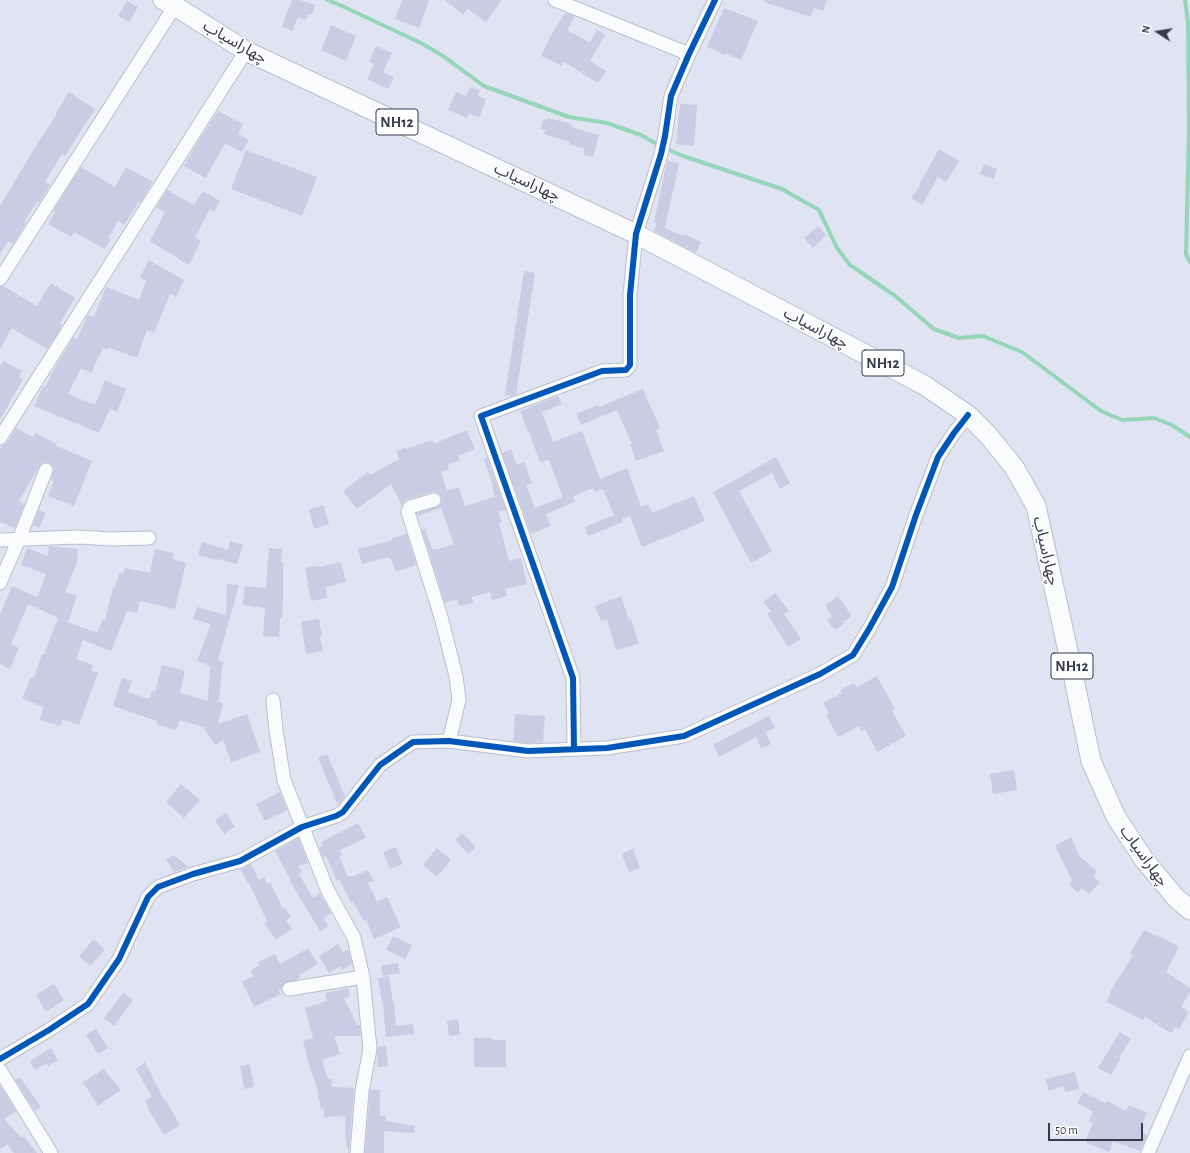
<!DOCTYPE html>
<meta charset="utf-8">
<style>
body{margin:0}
#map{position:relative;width:1190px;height:1153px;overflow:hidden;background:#e0e3f2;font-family:"Alegreya Sans",sans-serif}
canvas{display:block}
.north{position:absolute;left:1138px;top:12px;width:40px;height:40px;-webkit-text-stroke:3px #fff;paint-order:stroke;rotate:282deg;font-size:11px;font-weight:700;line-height:16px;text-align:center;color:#373a4d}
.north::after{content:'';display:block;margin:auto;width:14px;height:18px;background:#373a4d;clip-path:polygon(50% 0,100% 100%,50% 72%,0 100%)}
.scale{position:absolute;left:1048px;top:1123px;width:95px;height:18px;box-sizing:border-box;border:2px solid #373a4d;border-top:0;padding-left:5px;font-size:12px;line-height:14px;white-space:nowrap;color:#373a4d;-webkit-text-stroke:3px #fff;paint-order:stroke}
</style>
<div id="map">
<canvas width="1190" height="1153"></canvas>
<div class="north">N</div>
<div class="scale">50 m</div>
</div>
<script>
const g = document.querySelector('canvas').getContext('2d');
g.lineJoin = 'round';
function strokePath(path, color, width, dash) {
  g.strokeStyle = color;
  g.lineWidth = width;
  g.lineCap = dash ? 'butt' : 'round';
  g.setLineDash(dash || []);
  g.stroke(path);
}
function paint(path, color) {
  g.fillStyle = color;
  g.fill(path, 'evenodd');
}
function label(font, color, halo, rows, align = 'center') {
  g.font = font + ' "Alegreya Sans","Noto Sans Arabic",sans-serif';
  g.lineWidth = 3;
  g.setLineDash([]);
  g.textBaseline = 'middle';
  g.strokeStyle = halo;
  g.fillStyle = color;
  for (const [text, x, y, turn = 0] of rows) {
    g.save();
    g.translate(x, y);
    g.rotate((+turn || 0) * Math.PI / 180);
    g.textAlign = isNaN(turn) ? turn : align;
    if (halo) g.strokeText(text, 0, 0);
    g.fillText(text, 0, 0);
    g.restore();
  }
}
strokePath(new Path2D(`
 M327,0L340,5L423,44L443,56L484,86L569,117L607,123L641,135L662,147L683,156L782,189L819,210L837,248L850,265L894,295L934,329L959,338L983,336L1022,352L1101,411L1122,420L1154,418L1172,425L1190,437
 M1185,0L1188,23L1189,127L1186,254L1190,262`), '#95d6b6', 4);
paint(new Path2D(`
 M292,0H300L315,5L312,14H309L306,20L298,17L292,31L282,26Z
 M402,0H429L419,28L395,19Z
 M445,0H502L486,22L468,9L463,15Z
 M765,0H827L823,11L814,8L811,17L764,2Z
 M127,1L138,7L129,22L118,16Z
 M724,8L758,21L741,60L725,53V55L707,47Z
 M565,13L575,16L567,30L590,42L597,30L605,35L590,61L606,71L598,83L564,62L562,66L541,56L551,35Z
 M331,25L356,36L346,61L321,50Z
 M376,46L392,53L383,72L394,77L388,89L367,79L374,64L369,62Z
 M470,87L480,90L478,96L486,99L479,118L469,113L467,118L448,110L456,92L466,96Z
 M69,92L95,109L65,156L62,154L45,182L50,185L39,203L37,202L24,222L26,223L13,244L8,241L0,254V206L37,144L57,114L56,113Z
 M680,104L697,105L694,146L676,144Z
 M218,111L243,124L238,134L249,140L242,152L225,143L206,178L184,166L196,145Z
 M548,118L572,124L571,126L573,127V128L599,135L593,157L583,155L585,149L569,144L570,142L544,134L545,130L541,129L543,119L548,120Z
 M939,149L959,161L946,182L938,177L922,205L911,198L920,186L919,185Z
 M246,150L317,177L302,216L231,189Z
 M667,161L679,163L665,228L683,236L684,234L701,242L696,253L654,231L657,223L654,222Z
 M984,164L997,169L994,179L980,174Z
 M81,167L115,187L126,167L153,182L140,203L139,202L124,225L118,221L108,238L111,239L105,249L74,232L71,237L48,224L55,212L53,211Z
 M167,190L194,205L203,191L220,201L214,212L210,209L195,237L201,241L189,265L150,241L165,212L156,207Z
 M818,226L826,235L813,248L804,238Z
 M149,260L184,280L176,297L170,294L154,333L147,330L137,358L108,347L107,350L103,348L91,373L81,368L68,394L95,405L105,380L126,389L117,412L110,409L99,433L34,406L43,386L45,387L57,364L73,338L77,339L88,315L94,317L106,287L139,300L146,281L140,277Z
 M524,271L535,273L516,395L512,396L505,395Z
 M51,283L75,298L60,323L62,324L59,331L47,349L12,328L0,349V287L3,286L37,306Z
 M3,361L22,371L19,377L23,379L0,420V366Z
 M643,389L660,428L656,430L664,451L636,461L630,444H632L617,410L581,425L576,414L598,405L599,407Z
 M558,396L562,404L542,412L553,442L582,431L600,479L627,468L641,507L648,504L652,513L694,496L705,521L642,547L630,516L622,519L623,522L588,536L585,527L614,515L603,489L595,492L593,488L573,496L575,502L546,514L551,526L531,534L502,453L511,449L517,465L524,462L532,483L526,485L535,508L563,497L549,460L540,462L529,432H528L520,411Z
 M16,428L33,437L35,433L57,444L56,446L92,461L74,506L48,496L54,481L51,480L54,468L52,465L49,462H44L41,464L19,501L24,504L15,528L0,522V448L2,446L7,442Z
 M467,430L475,449L458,456L460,460L448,465L449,469L441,472L447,491L459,487L465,506L495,497L492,486L493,485L484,460L487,458L506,510L498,512L502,522L499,523L509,561L521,558L527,584L505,589L507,596L492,600L490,592L472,597L473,603L459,606L457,599L445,603L422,530L425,529L432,549L435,548L436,550L454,544L441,508L418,516L417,513L439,506L442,502V498L440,495L436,492H432L407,499L404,501L402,506L391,484L357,509L343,491L368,472L370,475L399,459L396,451L407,447V449L432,440L434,444Z
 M776,457L790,483L780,489L772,473L739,491L772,551L751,563L713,492Z
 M323,505L329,524L314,529L309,510Z
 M39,510L46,513L39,528L33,525Z
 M407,534L416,565L396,572L391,559H390L389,557L362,564L358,549L393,540L392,538Z
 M230,541L243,545L237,564L218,559L217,560L198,555L202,542L228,550Z
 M49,546L78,549L77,563L65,592L77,596L68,622L97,633L103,619L105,620L113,587L115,588L119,573L123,574L125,568L150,573L155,549L174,553L173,559L186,563L175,609L140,601L137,613L127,611L111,651L83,640L76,659L93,665L91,671L98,673L79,725L63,719L60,726L40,720L43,707L22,698L31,677L34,678L42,654L44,655L58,618L28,604L11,644L19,648L10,669L0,664V615L12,586L37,597L46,574L21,565L27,548L48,556Z
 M269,548L282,549L281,562H283V600L282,619L280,618L279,637L263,636L265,608L243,605L245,586L266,588Z
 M341,562L346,582L326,587L327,598L311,601L305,568L319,566V567Z
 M227,584L239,585L218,660L224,662L222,668L219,702L223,703L218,724L247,714L260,752L231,762L223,740L215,745L203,727L180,720L176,730L156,724L157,721L113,706L122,678L132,681L128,692L149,699L152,691L155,692L162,665L185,671L180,693L208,701L210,666L197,661L211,624L193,619L197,607L226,615Z
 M775,593L789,611L784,614L801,639L788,647L767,614L771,611L763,602Z
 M621,596L629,620L631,619L639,644L616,650L607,619L601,621L595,606Z
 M838,596L852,616L843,622L844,624L835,630L827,620L832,616L825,606Z
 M319,619L322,636L320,637L323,651L306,654L301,622Z
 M877,676L895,709L892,711L906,736L877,752L865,729L861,731L859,726L838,737L826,715L829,713L823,703L842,693L840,690L854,683L856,687Z
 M515,714L545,716L543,742L528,743L513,741Z
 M769,716L775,728L766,732L771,744L761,749L756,737L719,757L713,745Z
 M327,754L345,796L338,805L318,758Z
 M1014,770L1017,790L993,794L990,774Z
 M181,784L200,800L184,818L166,802Z
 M280,792L287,810L265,821L256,804Z
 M226,813L235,827L224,834L215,820Z
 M358,823L366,838L340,850L342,855L339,856L348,877L351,876L352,877L368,870L374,881L368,883L377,902L387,897L401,927L374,939L366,919L364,921L353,902L351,903L340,880L337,881L326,856L323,857L319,848L323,846L321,842Z
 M462,833L476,847L469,854L455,840Z
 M1071,837L1080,857L1097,871L1093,876L1100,882L1089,894L1082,888L1078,893L1069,884L1072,880L1055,846Z
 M298,838L308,863L298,866L302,872L299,874L313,898L320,893L331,913L324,918L328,926L320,931L290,881H291L275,851Z
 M396,847L403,864L390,869L383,852Z
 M437,848L451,860L437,877L423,865Z
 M633,849L640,868L629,872L622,854Z
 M174,855L188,867L174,872L166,859Z
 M251,864L259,880L264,877L267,884L270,882L283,909L285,908L291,917L286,920L292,929L276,940L264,923L267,921L248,881L247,882L241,869Z
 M1144,930L1161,938V937L1179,947L1166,972L1190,988V992L1181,1007L1189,1012L1179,1029L1175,1027L1171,1033L1145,1017L1143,1020L1107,1002L1111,993L1110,992L1133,955L1130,953Z
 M393,936L412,945L405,959L386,950Z
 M94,939L105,950L90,966L79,956Z
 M338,944L343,952L347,950L349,952L352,964L342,970L340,966L329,973L319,956Z
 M308,948L318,964L299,975L300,978L297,980L284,983L281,989L278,990L281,994L254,1007L242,982L253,976L251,970L260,965L258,962L275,954L280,964Z
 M398,963L400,973L383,976L381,966Z
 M389,976L393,1003H394L396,1026L413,1024L414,1034L386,1037L383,1003H382L378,978Z
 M54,984L64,1000L46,1012L36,995Z
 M348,988L350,996L344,998L357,1025H360L361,1036H334L340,1054L322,1060L328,1079L331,1078L332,1087L354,1088L349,1153H348V1147H346L345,1116L324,1117V1108L321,1109L317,1088L306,1055L307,1054L303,1041L313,1038L305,1008L327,1001L325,993Z
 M123,993L133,1000L114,1026L104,1018Z
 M458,1019L460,1035L449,1036L447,1021Z
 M96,1029L108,1048L98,1054L86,1035Z
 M1120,1032L1131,1039L1119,1057L1121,1058L1111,1075L1098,1068Z
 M474,1038H492V1040H506V1067H474Z
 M386,1046L388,1066L378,1067L377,1055L378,1047Z
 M51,1048L58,1060L48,1066L47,1063L35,1070L30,1061Z
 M145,1062L164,1100L165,1099L180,1125L164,1135L148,1109H149L145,1101L152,1097L136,1069Z
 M250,1064L254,1087L244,1089L240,1066Z
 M104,1069L121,1090L98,1106L83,1082Z
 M1075,1072L1079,1089L1065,1092L1064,1086L1049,1091L1045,1079Z
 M20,1077L41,1107L35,1111L15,1080Z
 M0,1085L16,1111L4,1119L22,1138L24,1136L37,1153H14L7,1144L0,1150Z
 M370,1090H380V1116H386V1121L415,1126L414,1133L384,1131V1153H365Z
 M1083,1092L1105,1103L1107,1101L1126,1111L1129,1105L1147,1113L1142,1125L1144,1126L1141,1133L1147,1135L1140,1151L1113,1141L1109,1152L1085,1142L1093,1123L1089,1121L1093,1112L1077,1103Z`), '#c9cce3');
const minor = new Path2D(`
 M555,0L689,54
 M0,279L175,6
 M0,438L246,51
 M434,500L410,507L408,512L441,617L456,676L459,700L449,741
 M0,540L78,537L112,539L149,538
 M0,583L19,539L46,470
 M273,700L276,730L284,780L327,889L354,938L363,977L370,1049L362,1091L357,1153
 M574,749L573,678L481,416L602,371L626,370L630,365V295L636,234L661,154L665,136L671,96L689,54L715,0
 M289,989L363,977
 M0,1059L49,1030L88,1004L119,959L148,897L158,887L193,874L240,861L302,827L336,816L343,812L380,765L413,742L449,741L528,751L607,748L684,736L820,674L853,655L869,629L892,587L916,515L938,457L954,433L968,415
 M0,1070L51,1153
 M1148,1153L1190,1056`);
const highway = new Path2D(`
 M163,0L175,6L246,51L636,234L924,385L968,415L988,435L1014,467L1036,506L1070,660L1091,761L1116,817L1145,861L1176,898L1190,910`);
strokePath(minor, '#bbbecd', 15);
strokePath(highway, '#bbbecd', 21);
strokePath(minor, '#fafbfd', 13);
strokePath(highway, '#fafbfd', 19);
strokePath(new Path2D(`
 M574,749L573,678L481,416L602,371L626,370L630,365V295L636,234L661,154L665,136L671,96L689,54L715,0
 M0,1059L49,1030L88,1004L119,959L148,897L158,887L193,874L240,861L302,827L336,816L343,812L380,765L413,742L449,741L528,751L607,748L684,736L820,674L853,655L869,629L892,587L916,515L938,457L954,433L968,415`), '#0057b8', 6);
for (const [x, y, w] of [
 [397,122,42],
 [883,363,42],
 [1072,666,42]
]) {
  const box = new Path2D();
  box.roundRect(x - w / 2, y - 13, w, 26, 3);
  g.fillStyle = '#fff';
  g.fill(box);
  strokePath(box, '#373a4d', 1);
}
label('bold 15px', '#373a4d', null, [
 ["NH12",397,122],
 ["NH12",883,363],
 ["NH12",1072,666]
]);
label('16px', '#373a4d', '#fff', [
 ["چهاراسیاب",235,42,30],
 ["چهاراسیاب",527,182,25],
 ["چهاراسیاب",816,328,28],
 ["چهاراسیاب",1046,551,77],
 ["چهاراسیاب",1144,856,54]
]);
</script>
